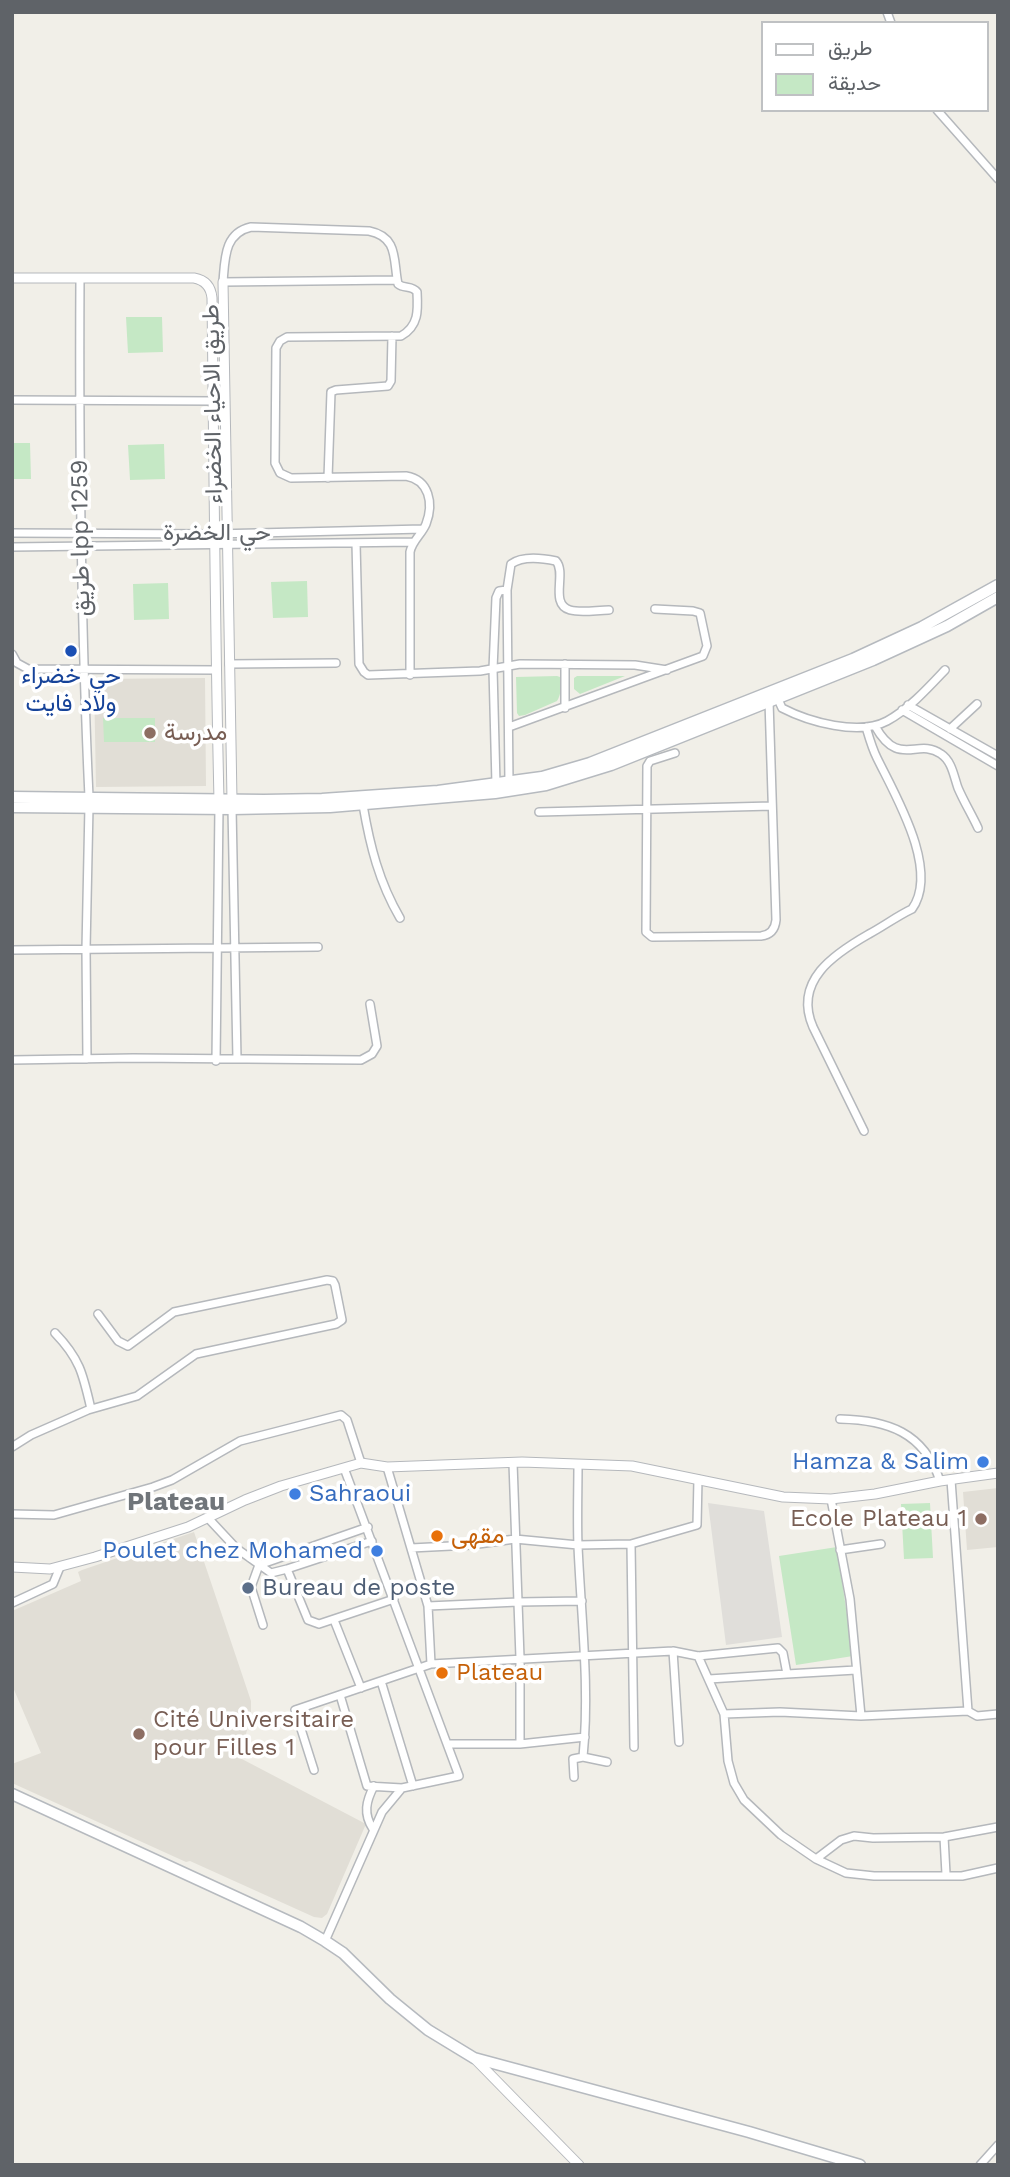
<!DOCTYPE html>
<meta charset="utf-8">
<style>
body{margin:0}
#map{position:relative;width:1010px;height:2177px;overflow:hidden;background:#f1efe8;font-family:"Work Sans",Vazirmatn,sans-serif}
canvas{display:block}
.frame{position:absolute;inset:0;border:14px solid #5f6368;pointer-events:none}
.legend{position:absolute;left:761px;top:21px;width:228px;height:91px;box-sizing:border-box;background:#fff;border:2px solid #bfc1c3;margin:0;padding:9px 12px;list-style:none;font-size:21px;color:#5f6368}
.legend li{display:flex;align-items:center;gap:14px;height:35px}
.legend b{width:35px;border:2px solid #bfc1c3}
</style>
<div id="map">
<canvas width="1010" height="2177"></canvas>
<div class="frame"></div>
<ul class="legend">
<li><b style="height:9px;background:#fff"></b>طريق</li>
<li><b style="height:19px;background:#c5e8c5"></b>حديقة</li>
</ul>
</div>
<script>
const g = document.querySelector('canvas').getContext('2d');
g.lineJoin = 'round';
function paint(path, color) {
  g.fillStyle = color;
  g.fill(path, 'evenodd');
}
function strokePath(path, color, width, dash) {
  g.strokeStyle = color;
  g.lineWidth = width;
  g.lineCap = dash ? 'butt' : 'round';
  g.setLineDash(dash || []);
  g.stroke(path);
}
function label(font, color, halo, rows, align = 'center') {
  g.font = font + ' "Work Sans",Vazirmatn,sans-serif';
  g.lineWidth = 7;
  g.setLineDash([]);
  g.textBaseline = 'middle';
  g.strokeStyle = halo;
  g.fillStyle = color;
  for (const [text, x, y, turn = 0] of rows) {
    g.save();
    g.translate(x, y);
    g.rotate((+turn || 0) * Math.PI / 180);
    g.textAlign = isNaN(turn) ? turn : align;
    if (halo) g.strokeText(text, 0, 0);
    g.fillText(text, 0, 0);
    g.restore();
  }
}
paint(new Path2D(`
 M708,1503L764,1511L782,1637L726,1645Z`), '#e0deda');
paint(new Path2D(`
 M205,678L206,786L96,787L94,679Z
 M998,1488V1547L967,1550L963,1492Z
 M194,1532L251,1701V1714L240,1758L366,1824L327,1914L322,1918L314,1917L190,1861L186,1862L12,1783V1764L41,1753L12,1685V1611L81,1581L78,1572L82,1570Z`), '#e1ded6');
paint(new Path2D(`
 M126,317H162L163,352L128,353Z
 M12,443H30L31,479H12Z
 M164,444L165,479L130,480L128,445Z
 M307,581L308,617L273,618L271,582Z
 M168,583L169,619L134,620L133,584Z
 M557,676L560,677C562,684 561,695 557,701L525,715L519,716L517,713L516,677Z
 M577,676H625L580,694L574,689V678Z
 M103,718H155V742H104Z
 M930,1503L933,1558L904,1559L901,1504Z
 M837,1547L853,1656L796,1665L779,1556Z`), '#c5e8c5');
const minor = new Path2D(`
 M887,12L891,23
 M937,110L998,179
 M80,278C79,451 81,624 89,797
 M397,280L223,282C225,259 224,233 251,227L369,231C399,237 393,261 398,284C404,289 412,285 417,292C418,310 419,326 401,336L287,337L280,341L276,348L275,463L280,473L291,478L406,476C429,480 434,503 426,524C422,534 412,541 410,552V675
 M12,400L214,401
 M328,478L331,392L336,390L388,386L391,381L392,336
 M12,533L215,534L423,529
 M356,543L359,664L364,672L368,675L480,671L520,664L635,665L667,670
 M12,547L414,542
 M12,654L17,663L28,669L216,670
 M229,664L336,663
 M565,664V708
 M777,697L782,708C809,722 859,736 887,721C909,709 928,688 945,670
 M908,705L998,756
 M902,710L998,766
 M875,726C899,769 917,737 941,754C952,761 954,777 958,788C964,802 972,815 978,828
 M509,727L703,656L707,646L700,613L693,611L655,609
 M950,729L977,704
 M675,753L650,761L647,766L646,932L652,937L761,936C770,935 775,930 776,920L769,701
 M509,783L507,590L511,564C522,556 542,558 556,561C567,573 549,604 570,610C581,613 597,610 609,610
 M496,784L493,669L496,598L499,591L507,590
 M363,805C370,846 379,882 400,918
 M232,808L237,1059
 M539,812L772,806
 M12,950L318,947
 M87,1059L86,949L89,806
 M12,1060L133,1058L361,1060L372,1054L377,1046L370,1004
 M216,1061L219,807
 M864,1131L813,1027C793,981 834,954 869,934C884,926 897,916 912,909C940,870 895,795 877,758C872,748 869,737 866,727
 M55,1333C80,1359 83,1374 91,1409
 M840,1419C887,1420 924,1432 940,1481
 M12,1447L31,1435L88,1410L137,1396L196,1354L336,1324L342,1320L335,1285L333,1281L327,1280L174,1312L128,1346L118,1341L98,1314
 M513,1463L520,1658V1744
 M578,1464C578,1491 577,1519 578,1546C581,1616 590,1687 583,1757
 M387,1467L428,1606L431,1664
 M951,1480L968,1711L977,1716L998,1714
 M831,1499L850,1599L861,1716
 M12,1514L54,1515L153,1487L172,1480L240,1441L341,1415L347,1420L361,1463
 M208,1518L236,1548L271,1573L287,1569L372,1541
 M631,1544L634,1747
 M411,1548L471,1545L515,1539L578,1545L631,1544L697,1525L698,1479
 M840,1550L881,1544
 M287,1569L308,1620L319,1624L394,1599
 M12,1603L53,1584L60,1567
 M428,1606L518,1602L582,1601
 M334,1620L361,1688
 M263,1625L251,1587L259,1565L368,1527
 M673,1651L679,1742
 M698,1656L724,1714L728,1761L734,1783L744,1800L781,1835L816,1859L846,1873L874,1876H962L998,1868
 M709,1679L787,1674
 M381,1681L413,1786
 M340,1695L367,1786L402,1788
 M724,1714L780,1712L861,1716L968,1711
 M448,1744H520L585,1737
 M314,1770L295,1710L431,1664L673,1651L698,1656L778,1648L783,1653L787,1674L856,1670
 M574,1777L573,1759L583,1757L607,1762
 M373,1829C363,1814 366,1801 374,1786
 M944,1837L946,1874
 M816,1859L841,1840L854,1836L873,1838L944,1837L998,1827
 M325,1941L382,1812L402,1788L459,1776L344,1468
 M980,2165L998,2145`);
const tertiary = new Path2D(`
 M12,278H194C205,280 211,287 212,298C214,465 215,632 219,800
 M223,282L232,800
 M12,1567L50,1569L95,1557L188,1527L245,1500L281,1486L361,1463L387,1467L522,1462L632,1466L783,1497L831,1499L875,1494L940,1481L998,1473
 M474,2058L579,2165`);
const secondary = new Path2D(`
 M12,797L264,800L322,799L438,791L542,777L590,763L853,659L922,627L998,585
 M12,807L232,809L330,807L495,793L546,785L611,765L873,660L947,626L998,597
 M12,1794L301,1927L325,1941L343,1953L390,1999L428,2030L474,2058L749,2132L860,2165`);
strokePath(minor, '#b5b8bc', 10);
strokePath(tertiary, '#b5b8bc', 11);
strokePath(secondary, '#b6babf', 13);
strokePath(minor, '#fff', 7);
strokePath(tertiary, '#fff', 9);
strokePath(secondary, '#fff', 10);
for (const [x, y, r, color] of [
 [71,651,7,"#1a4fb4"],
 [150,733,7,"#8d6e63"],
 [983,1462,7,"#3f7fe0"],
 [295,1494,7,"#3f7fe0"],
 [981,1519,7,"#8d6e63"],
 [437,1536,7,"#e8710a"],
 [377,1551,7,"#3f7fe0"],
 [248,1588,7,"#5c6f8a"],
 [442,1673,7,"#e8710a"],
 [139,1734,7,"#8d6e63"]
]) {
  const dot = new Path2D();
  dot.arc(x, y, r, 0, 2 * Math.PI);
  g.fillStyle = color;
  g.fill(dot);
  strokePath(dot, '#fff', 2.5);
}
label('24px', '#5f6368', '#fff', [
 ["طريق الاحياء الخضراء",213,404,-91],
 ["حي الخضرة",217,533],
 ["طريق lpp 1259",81,538,-91]
]);
label('24px', '#164399', '#fff', [
 ["حي خضراء",71,676],
 ["ولاد فايت",71,704]
]);
label('24px', '#785e54', '#fff', [
 ["مدرسة",164,733],
 ["Ecole Plateau 1",967,1519,"right"],
 ["Cité Universitaire",153,1720],
 ["pour Filles 1",153,1748]
], 'left');
label('24px', '#366cbe', '#fff', [
 ["Hamza & Salim",969,1462],
 ["Sahraoui",309,1494,"left"],
 ["Poulet chez Mohamed",363,1551]
], 'right');
label('24px', '#c56008', '#fff', [
 ["مقهى",451,1536],
 ["Plateau",456,1673]
], 'left');
label('24px', '#4e5e75', '#fff', [
 ["Bureau de poste",262,1588]
], 'left');
label('bold 26px', '#70757a', '#fff', [
 ["Plateau",176,1502]
]);
</script>
